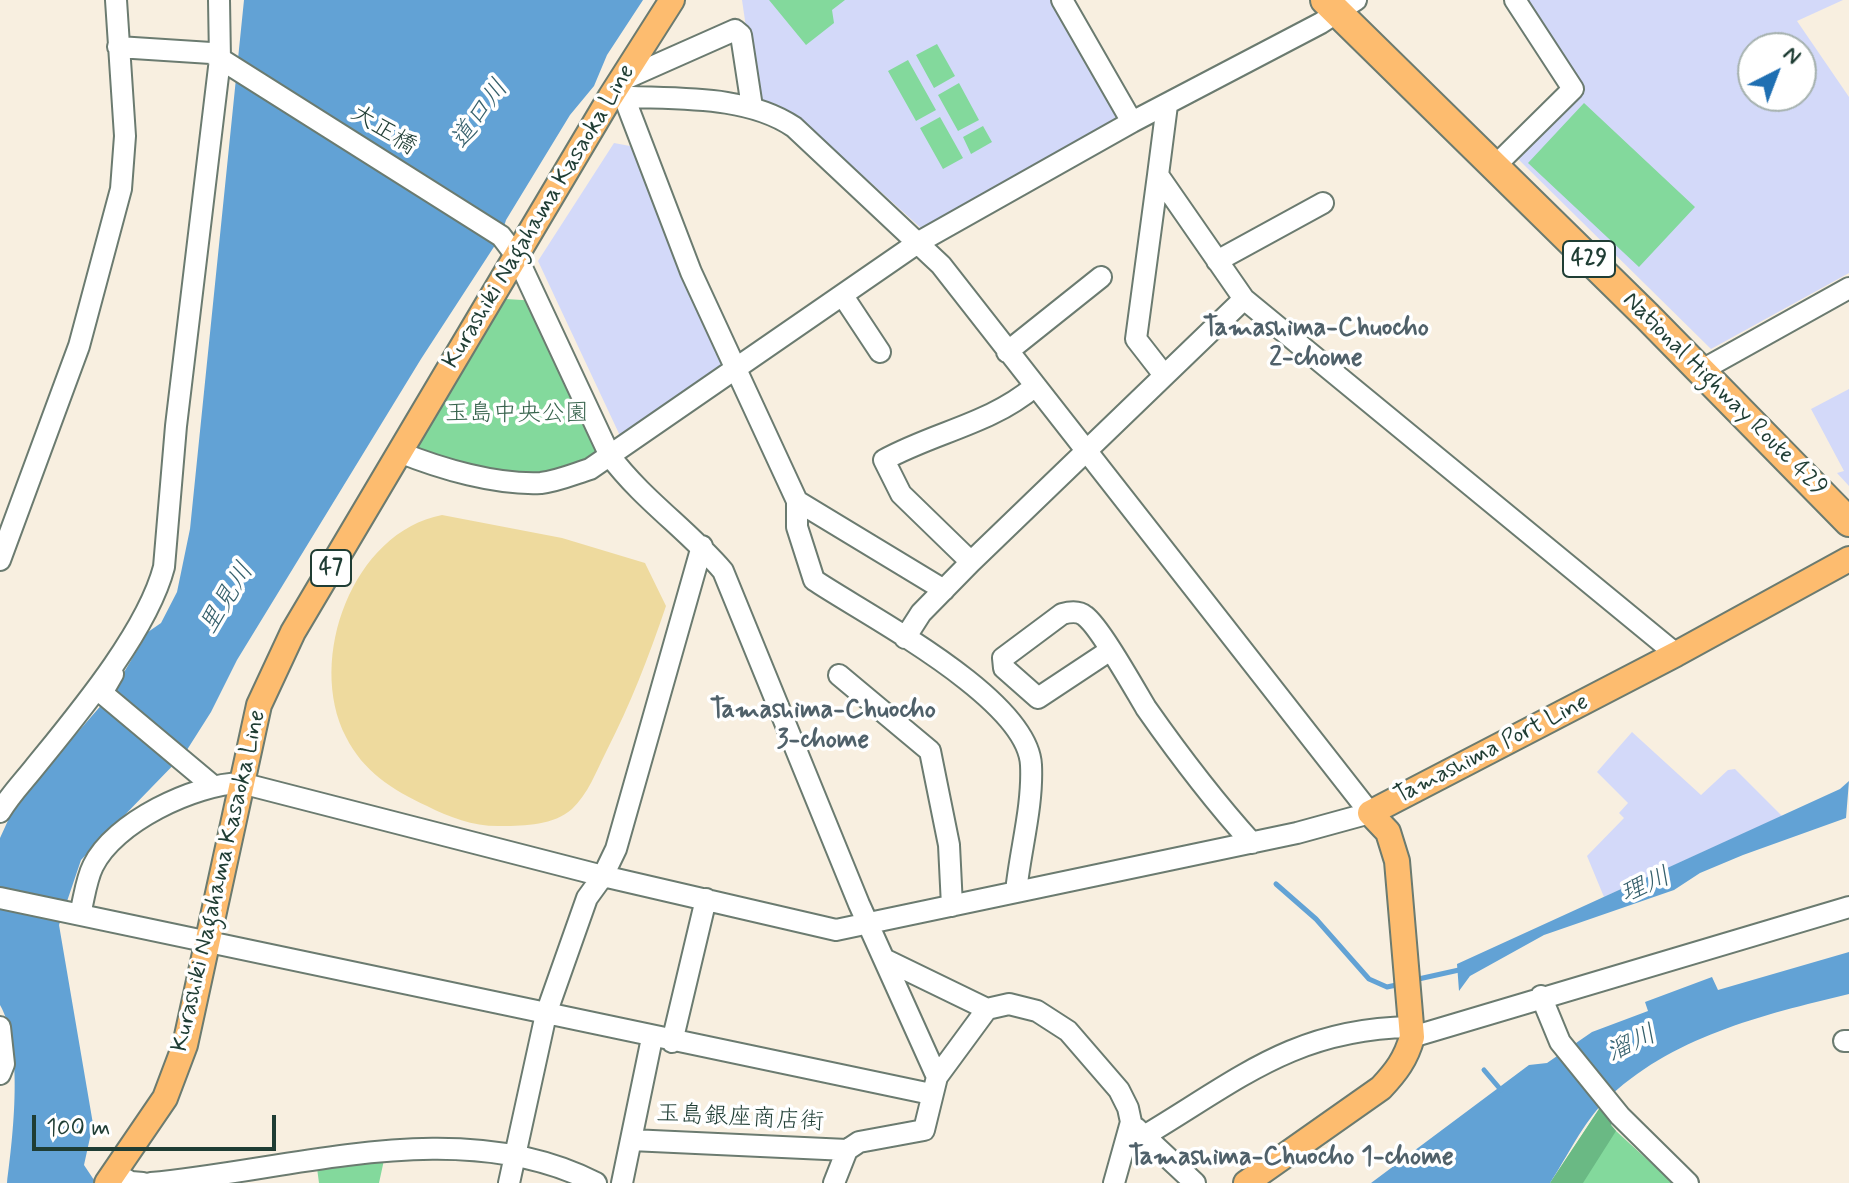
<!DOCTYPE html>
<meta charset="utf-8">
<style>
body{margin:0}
#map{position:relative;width:1849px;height:1183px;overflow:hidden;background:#f8efe0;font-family:Mynerve,sans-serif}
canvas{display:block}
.north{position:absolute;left:1737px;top:32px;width:80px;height:80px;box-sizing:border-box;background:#fff;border:2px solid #a5b1ae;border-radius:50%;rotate:42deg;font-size:22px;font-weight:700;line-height:32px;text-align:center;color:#1f3d34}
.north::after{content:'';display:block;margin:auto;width:28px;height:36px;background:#1f6fb2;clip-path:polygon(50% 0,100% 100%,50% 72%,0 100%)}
.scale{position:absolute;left:32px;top:1115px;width:244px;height:36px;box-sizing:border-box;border:4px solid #1f3d34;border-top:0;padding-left:10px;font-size:24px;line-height:28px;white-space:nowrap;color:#1f3d34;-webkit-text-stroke:6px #fff;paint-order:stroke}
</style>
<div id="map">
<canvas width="1849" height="1183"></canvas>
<div class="north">N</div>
<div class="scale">100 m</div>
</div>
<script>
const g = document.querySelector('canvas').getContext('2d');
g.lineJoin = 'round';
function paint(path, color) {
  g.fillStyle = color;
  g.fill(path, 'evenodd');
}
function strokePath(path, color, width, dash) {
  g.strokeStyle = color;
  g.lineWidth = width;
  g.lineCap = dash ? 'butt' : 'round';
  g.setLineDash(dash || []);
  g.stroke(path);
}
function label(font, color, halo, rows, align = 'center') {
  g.font = font + ' Mynerve,"Klee One",sans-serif';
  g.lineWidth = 7;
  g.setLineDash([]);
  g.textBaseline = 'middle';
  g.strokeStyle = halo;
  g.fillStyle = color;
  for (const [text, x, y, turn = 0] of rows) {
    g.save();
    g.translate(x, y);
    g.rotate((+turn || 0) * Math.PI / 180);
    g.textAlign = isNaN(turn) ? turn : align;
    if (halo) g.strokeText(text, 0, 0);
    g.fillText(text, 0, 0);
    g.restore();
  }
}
paint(new Path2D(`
 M742,0H1056L1122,119L923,230L805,123L756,96Z
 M1523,0H1843L1797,21L1849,97V273L1711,349L1517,158L1583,91ZM1753,48H1801V96H1753Z
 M614,143L630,146L728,369L622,440L538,261Z
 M1849,389V486L1837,473L1844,471L1811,409Z
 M1632,732L1701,795L1728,770L1735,769L1782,816L1604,897L1587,856L1624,818L1619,813L1628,803L1597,772Z`), '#d3d9f9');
paint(new Path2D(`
 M769,0H845L832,10L834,23L806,45Z
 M937,44L955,76L934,88L916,55Z
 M908,60L936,110L916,121L888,71Z
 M959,83L979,120L958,131L938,95Z
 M1584,103L1695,207L1639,267L1528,163Z
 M940,117L963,158L943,169L920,128Z
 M983,126L992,142L971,154L963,137Z
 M506,299L538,301L610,456L545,482L412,457Z
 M1603,1103L1614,1116L1611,1125L1616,1131L1673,1183H1550Z
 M384,1160L379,1183H319L317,1168Z`), '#83d99c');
paint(new Path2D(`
 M1603,1103L1614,1116L1611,1125L1616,1131L1583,1183H1550Z`), '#6ab984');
paint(new Path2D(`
 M442,515L562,538L645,563L666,606C648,659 631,703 606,752C596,772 588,794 572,809C554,825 525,826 502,826C475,827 451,818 427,806C392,790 363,771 346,737C306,659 353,532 442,515Z`), '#eeda9e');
paint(new Path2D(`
 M244,0H643L607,55L594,86L570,115L506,220L501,236L421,359L237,660L211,712L185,753L81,860L59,925L93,1124L84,1165L96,1183H7C13,1136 24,1047 0,1005V838L16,803L111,694L148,632L161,623L177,592L190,529Z
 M1849,781L1846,818L1743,855L1700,873L1674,890L1544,935L1470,976L1459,991L1457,964L1840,789Z
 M1849,952V994C1762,1015 1670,1037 1605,1101C1583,1123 1567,1157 1550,1183H1371L1529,1065L1547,1063L1592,1032L1648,1011L1645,1002L1712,977L1718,990Z`), '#62a2d5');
strokePath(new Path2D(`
 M1276,884L1316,919L1369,979L1387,987L1401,984
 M1414,980L1459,970
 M1484,1070L1501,1090`), '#62a2d5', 5);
const minor = new Path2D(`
 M1062,0L1132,122
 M118,47L211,53L501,236L517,257L610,456C643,500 688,530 723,571L859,904L937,1077
 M620,81L735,30L741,35L752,107
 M624,97L691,272L797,501V527L814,580C866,615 1028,698 1031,765C1033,807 1020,851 1016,892
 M1167,105L1158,175L1244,299L1676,654
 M1495,166L1573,89L1515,0
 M1158,175L1136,339L1164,375
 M1217,261L1323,203
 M843,296L880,352
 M1007,352L1101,277
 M1702,370L1849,288
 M399,452C441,469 496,485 541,483C558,481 574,474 590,469L919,242L1132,122L1321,23L1356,0
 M797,501L944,590
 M0,560L79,346L121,189L125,136L116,0
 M971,562L901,494L884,460C935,432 990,424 1034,387
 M905,638L921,613L971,562L1244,299
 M1109,651L1038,698L1004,668L1003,658L1062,614C1069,612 1078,610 1085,616C1100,627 1134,688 1146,708C1179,755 1213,800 1252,843
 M113,674L102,693L213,786
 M839,675L930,751L949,845L952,906
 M0,812C10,795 22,783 34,768C77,715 147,632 164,567L176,426L220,59L219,0
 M0,898L931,1094
 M80,914C84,899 86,880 93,866C114,822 195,784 241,783L603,876L836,930L1297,833L1370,813L941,265L794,127C744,93 670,100 611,96
 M884,959L987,1009
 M1541,996L1560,1042L1620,1116L1688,1183
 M0,1027L4,1064L0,1074
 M1412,1037L1849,907
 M1844,1041H1849
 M672,1042L706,899
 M1136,1128L1195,1183
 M1144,1136C1238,1080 1294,1029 1410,1027
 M631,1140L847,1150L859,1142L924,1130L937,1077L987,1009L1009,1004L1037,1011L1068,1031L1119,1090L1128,1108L1131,1122L1114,1183
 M114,1173L131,1182L143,1183
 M151,1183C294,1170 460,1113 596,1183
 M509,1183L546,1014L587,898L603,876L616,849L702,546
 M622,1183L652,1038
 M834,1183L847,1150`);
const major = new Path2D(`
 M107,1183L165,1098L185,1045L259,705L293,632L611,96L672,0
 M1246,1183L1381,1088C1396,1072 1406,1059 1412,1037L1397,861L1388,832L1370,813L1676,654L1849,559`);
const highway = new Path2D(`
 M1325,0L1647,316L1849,522`);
strokePath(minor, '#6b7b70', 24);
strokePath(major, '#6b7b70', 28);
strokePath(highway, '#6b7b70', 32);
strokePath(minor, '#fff', 20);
strokePath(major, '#fdbc6f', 24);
strokePath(highway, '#fdbc6f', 28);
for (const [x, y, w] of [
 [1589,259,52],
 [331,568,40]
]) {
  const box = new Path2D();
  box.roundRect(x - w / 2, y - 18, w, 36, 6);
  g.fillStyle = '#fff';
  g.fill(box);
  strokePath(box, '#1f3d34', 2);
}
label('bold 22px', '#1f3d34', null, [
 ["429",1589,259],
 ["47",331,568]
]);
label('24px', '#1f3d34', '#fff', [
 ["大正橋",383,131,32],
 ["Kurashiki Nagahama Kasaoka Line",540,217,-59],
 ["National Highway Route 429",1724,395,45],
 ["Tamashima Port Line",1492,750,-27],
 ["Kurashiki Nagahama Kasaoka Line",220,881,-77],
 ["玉島銀座商店街",740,1119,3]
]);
label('24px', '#38644e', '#fff', [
 ["玉島中央公園",517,415]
]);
label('italic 26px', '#36606c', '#fff', [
 ["道口川",481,115,-54],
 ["里見川",228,599,-58],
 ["理川",1646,887,-24],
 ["溜川",1632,1045,-25]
]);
label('bold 26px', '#50616a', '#fff', [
 ["Tamashima-Chuocho",1316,330],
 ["2-chome",1316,360],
 ["Tamashima-Chuocho",823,712],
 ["3-chome",823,742],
 ["Tamashima-Chuocho 1-chome",1291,1159]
]);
</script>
